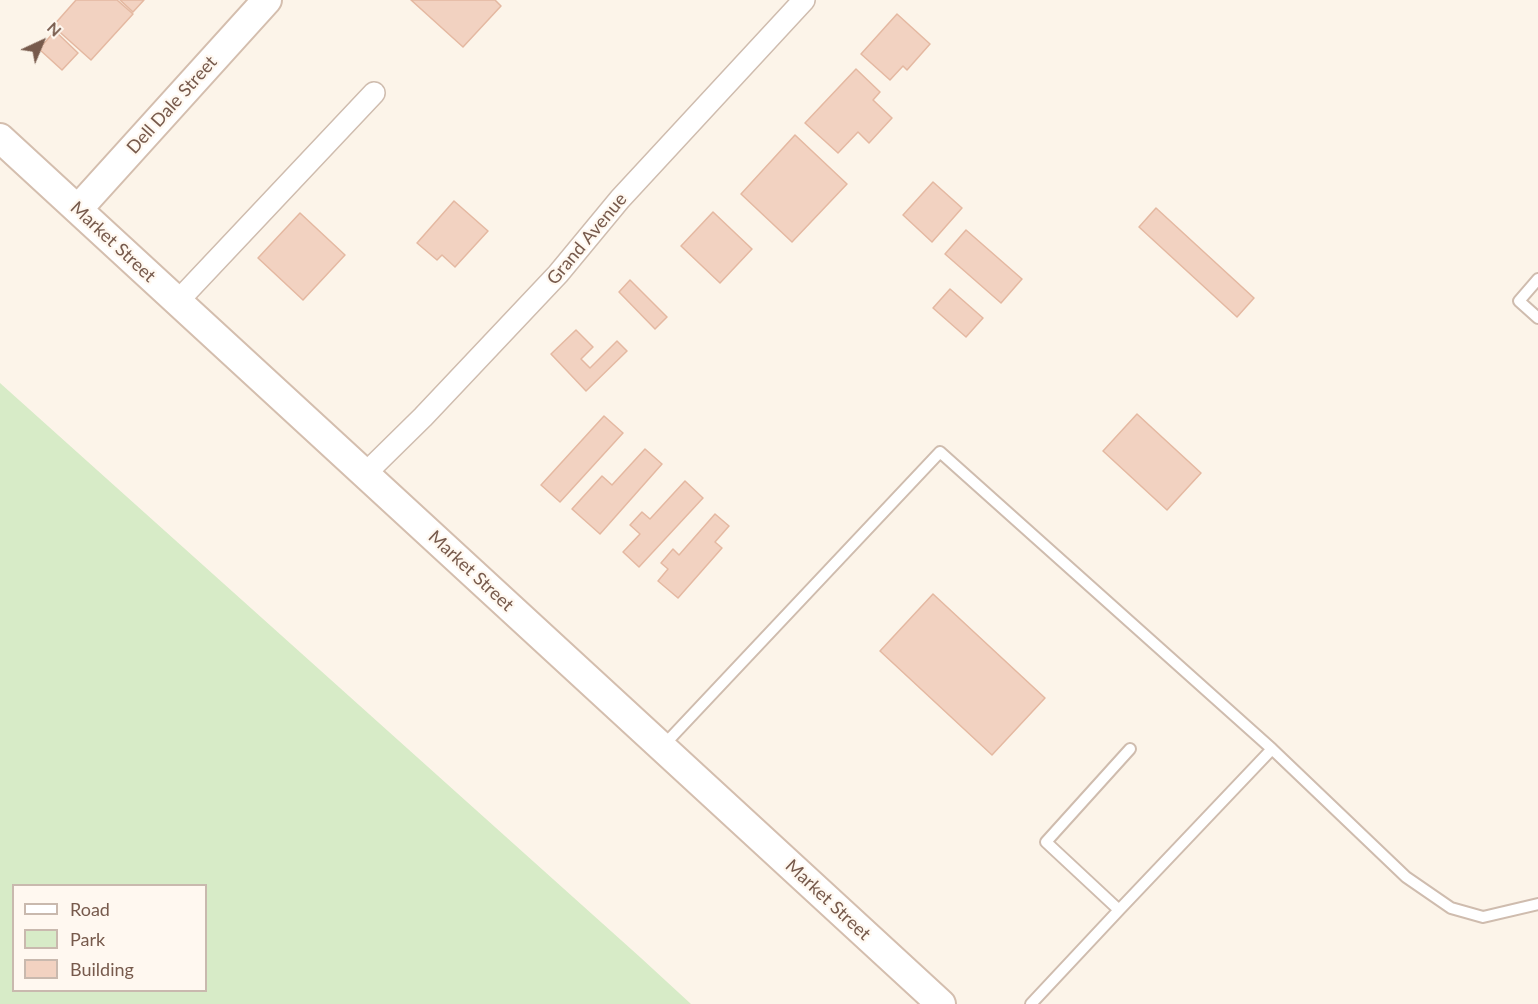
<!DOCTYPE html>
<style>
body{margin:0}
#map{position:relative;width:1538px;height:1004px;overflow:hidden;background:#fcf4e9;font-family:Lato,sans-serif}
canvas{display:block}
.legend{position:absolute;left:12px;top:884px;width:195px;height:108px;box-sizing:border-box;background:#fff8f0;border:2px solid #c9b9ae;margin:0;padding:8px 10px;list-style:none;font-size:18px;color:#775a4c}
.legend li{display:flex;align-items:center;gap:12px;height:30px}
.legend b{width:30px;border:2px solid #c9b9ae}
.north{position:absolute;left:12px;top:12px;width:60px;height:60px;-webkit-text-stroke:4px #fff8f0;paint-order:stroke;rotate:44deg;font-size:16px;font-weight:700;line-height:24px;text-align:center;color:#775a4c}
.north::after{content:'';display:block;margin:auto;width:21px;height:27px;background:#775a4c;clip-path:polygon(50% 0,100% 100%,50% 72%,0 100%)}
</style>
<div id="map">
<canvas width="1538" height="1004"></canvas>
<ul class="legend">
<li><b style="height:8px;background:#fff"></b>Road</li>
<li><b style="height:16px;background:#d7ebc7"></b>Park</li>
<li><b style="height:16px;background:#f2d2c1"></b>Building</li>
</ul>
<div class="north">N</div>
</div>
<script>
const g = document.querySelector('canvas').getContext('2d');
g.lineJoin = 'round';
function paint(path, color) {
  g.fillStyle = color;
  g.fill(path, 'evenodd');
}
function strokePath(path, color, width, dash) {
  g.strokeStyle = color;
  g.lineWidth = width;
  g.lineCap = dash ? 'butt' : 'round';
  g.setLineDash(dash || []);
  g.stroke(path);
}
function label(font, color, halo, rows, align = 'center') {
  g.font = font + ' Lato,sans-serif';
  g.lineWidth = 4.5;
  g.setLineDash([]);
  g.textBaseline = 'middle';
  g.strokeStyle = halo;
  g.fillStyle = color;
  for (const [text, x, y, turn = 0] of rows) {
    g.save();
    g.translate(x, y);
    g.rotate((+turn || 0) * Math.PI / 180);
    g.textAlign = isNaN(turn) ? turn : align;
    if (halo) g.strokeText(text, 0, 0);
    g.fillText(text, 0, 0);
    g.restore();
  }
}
paint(new Path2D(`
 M0,383L641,958L691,1004H0ZM14,886H206V990H14Z`), '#d7ebc7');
const building = new Path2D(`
 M76,0H117L133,14L91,60L53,26Z
 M120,0H144L133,12Z
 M411,0H495L501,6L463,47Z
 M897,14L930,44L907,70L903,66L890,80L861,54Z
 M55,31L78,53L62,70L39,49Z
 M856,69L880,92L873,100L892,118L869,143L858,132L838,153L805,123Z
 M795,135L847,184L792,242L741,194Z
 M933,182L962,208L932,242L903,215Z
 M454,201L488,231L455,267L442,255L437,260L417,243Z
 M1156,208L1254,298L1237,317L1139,227Z
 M713,212L752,249L720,283L681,246Z
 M300,213L345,255L303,300L258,258Z
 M966,230L1022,279L1001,303L945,254Z
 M630,280L667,317L655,329L619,292Z
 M950,289L983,318L966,337L933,308Z
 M576,330L593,347L581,359L590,368L617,341L627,351L586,391L551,354Z
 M1137,414L1201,473L1167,510L1103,451Z
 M604,416L623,433L560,502L541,485Z
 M645,449L662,464L600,534L572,509L602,476L612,485Z
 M685,481L703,498L639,567L623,552L640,534L630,525L642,512L650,519Z
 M715,514L729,526L715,542L722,548L678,598L658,581L668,569L661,563L673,549L679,555Z
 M933,594L1045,698L992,755L880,651Z`);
paint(building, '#f2d2c1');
strokePath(building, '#e4b8a1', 1.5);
const lane = new Path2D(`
 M1538,279L1519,301L1538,318
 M663,746L940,452L1272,749L1406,877L1451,908L1483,917L1538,904
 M1130,749L1046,842L1119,910L1272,749
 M1031,1004L1119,910`);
const street = new Path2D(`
 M178,301L374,93
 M365,474L423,417L558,274L620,199L804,0`);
const secondary = new Path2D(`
 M0,138L941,1004
 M78,209L267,0`);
strokePath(lane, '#cfbcae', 14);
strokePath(street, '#cfbcae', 24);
strokePath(secondary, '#d4beae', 32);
strokePath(lane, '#fff', 10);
strokePath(street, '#fff', 21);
strokePath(secondary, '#fff', 28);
label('18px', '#775a4c', '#fff8f0', [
 ["Dell Dale Street",172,105,-48],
 ["Grand Avenue",587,239,-50],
 ["Market Street",113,242,43],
 ["Market Street",471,571,43],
 ["Market Street",828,900,43]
]);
</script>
